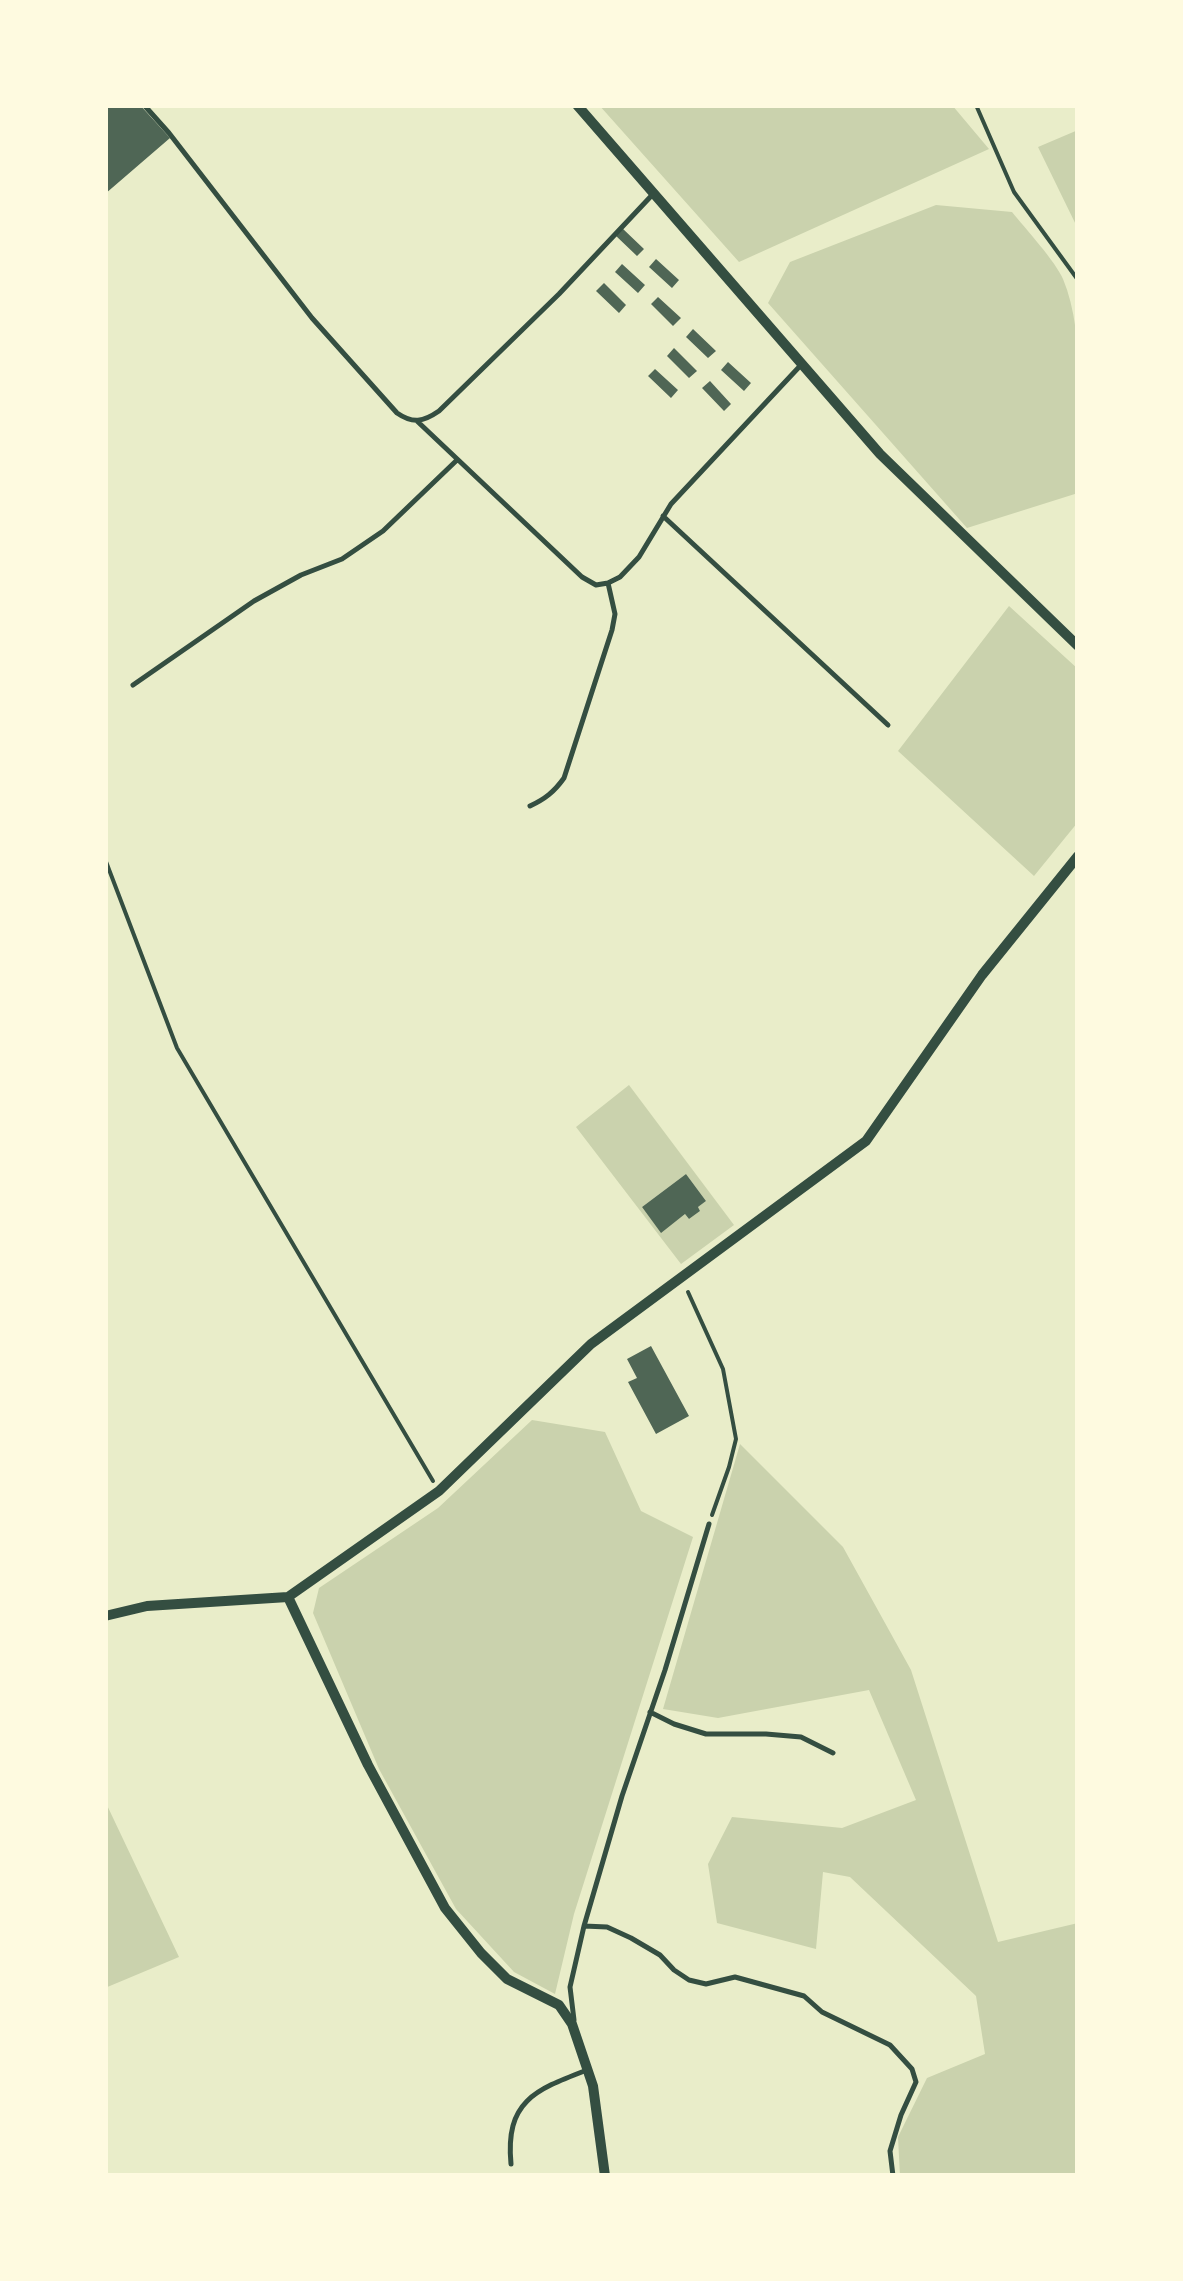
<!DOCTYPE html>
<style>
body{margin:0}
#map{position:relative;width:1183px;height:2281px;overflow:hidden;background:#e9edc9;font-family:Mulish,sans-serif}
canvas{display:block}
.frame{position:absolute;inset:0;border:108px solid #fefae0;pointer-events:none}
</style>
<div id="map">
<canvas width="1183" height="2281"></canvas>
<div class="frame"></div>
</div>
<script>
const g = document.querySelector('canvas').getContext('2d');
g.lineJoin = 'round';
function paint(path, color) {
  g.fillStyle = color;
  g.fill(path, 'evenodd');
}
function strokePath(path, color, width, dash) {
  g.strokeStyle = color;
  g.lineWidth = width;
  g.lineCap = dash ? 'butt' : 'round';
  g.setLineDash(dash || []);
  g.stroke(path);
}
paint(new Path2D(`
 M599,105H952L989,149L739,262Z
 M1078,130V229L1038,147Z
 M936,205L1012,212C1025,228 1056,262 1063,279C1087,336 1078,430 1078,493L967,528L768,303L790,262Z
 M1009,606L1078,669V822L1034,876L898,751Z
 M629,1085L734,1225L681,1264L576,1127ZM686,1174L706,1201L698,1207L700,1211L689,1219L685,1214L661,1232L642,1207Z
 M532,1420L605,1432L641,1511L693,1537L574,1914L555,1994L514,1972L456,1909L379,1769L313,1613L319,1588L438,1508Z
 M740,1444L843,1547L911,1670L998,1942L1078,1923V2174L1069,2176H900L898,2137L927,2078L985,2054L976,1996L850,1877L823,1872L816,1949L717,1923L708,1864L732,1817L842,1828L916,1800L869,1690L718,1718L663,1709Z
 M105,1801L179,1957L105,1988Z`), '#cad2ad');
paint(new Path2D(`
 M105,105H140L170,138L105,194Z
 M622,228L644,249L637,256L615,235Z
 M656,259L679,280L672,288L649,267Z
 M622,264L645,285L638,293L615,272Z
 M604,283L626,305L619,313L596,291Z
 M658,297L681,318L673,326L651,304Z
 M693,329L716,351L708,358L686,337Z
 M674,348L697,371L689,378L667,356Z
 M728,362L751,383L744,391L721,370Z
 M655,369L678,390L671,398L648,376Z
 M710,381L731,404L724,411L702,388Z
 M686,1174L706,1201L698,1207L700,1211L689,1219L685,1214L661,1233L642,1207Z
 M651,1346L689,1416L656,1434L628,1382L637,1378L627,1359Z`), '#4f6655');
strokePath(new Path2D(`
 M976,105L1014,192L1078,280
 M105,859L177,1048L433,1481
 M688,1292L723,1369L736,1439L729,1467L712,1515`), '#344e41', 4);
strokePath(new Path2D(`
 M144,105L169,133L312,318L397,413C413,424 423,422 439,411L559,294L654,193
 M417,421L582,577L596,585L608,583L620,577L639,557L671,504L800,366
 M663,516L888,725
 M133,685L254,601L301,575L342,559L383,531L457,460
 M530,806C545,799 554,792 564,778L612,630L615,614L608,583
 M650,1712L674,1724L706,1734H766L801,1737L833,1753
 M584,1926L607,1927L631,1938L660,1955L674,1970L689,1980L706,1984L735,1977L804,1996L822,2012L890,2045L912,2069L916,2082L901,2115L890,2151L893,2176
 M574,2020L570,1987L584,1926L622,1796L665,1670L709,1524
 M511,2164C505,2101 535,2090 587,2070`), '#344e41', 5);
strokePath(new Path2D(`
 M577,105L880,454L1078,646
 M288,1597L368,1765L445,1908L481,1953L507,1979L559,2005L572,2024L593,2086L605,2176
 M105,1616L147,1606L288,1597L439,1491L591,1344L866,1141L982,975L1078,856`), '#344e41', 10);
</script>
